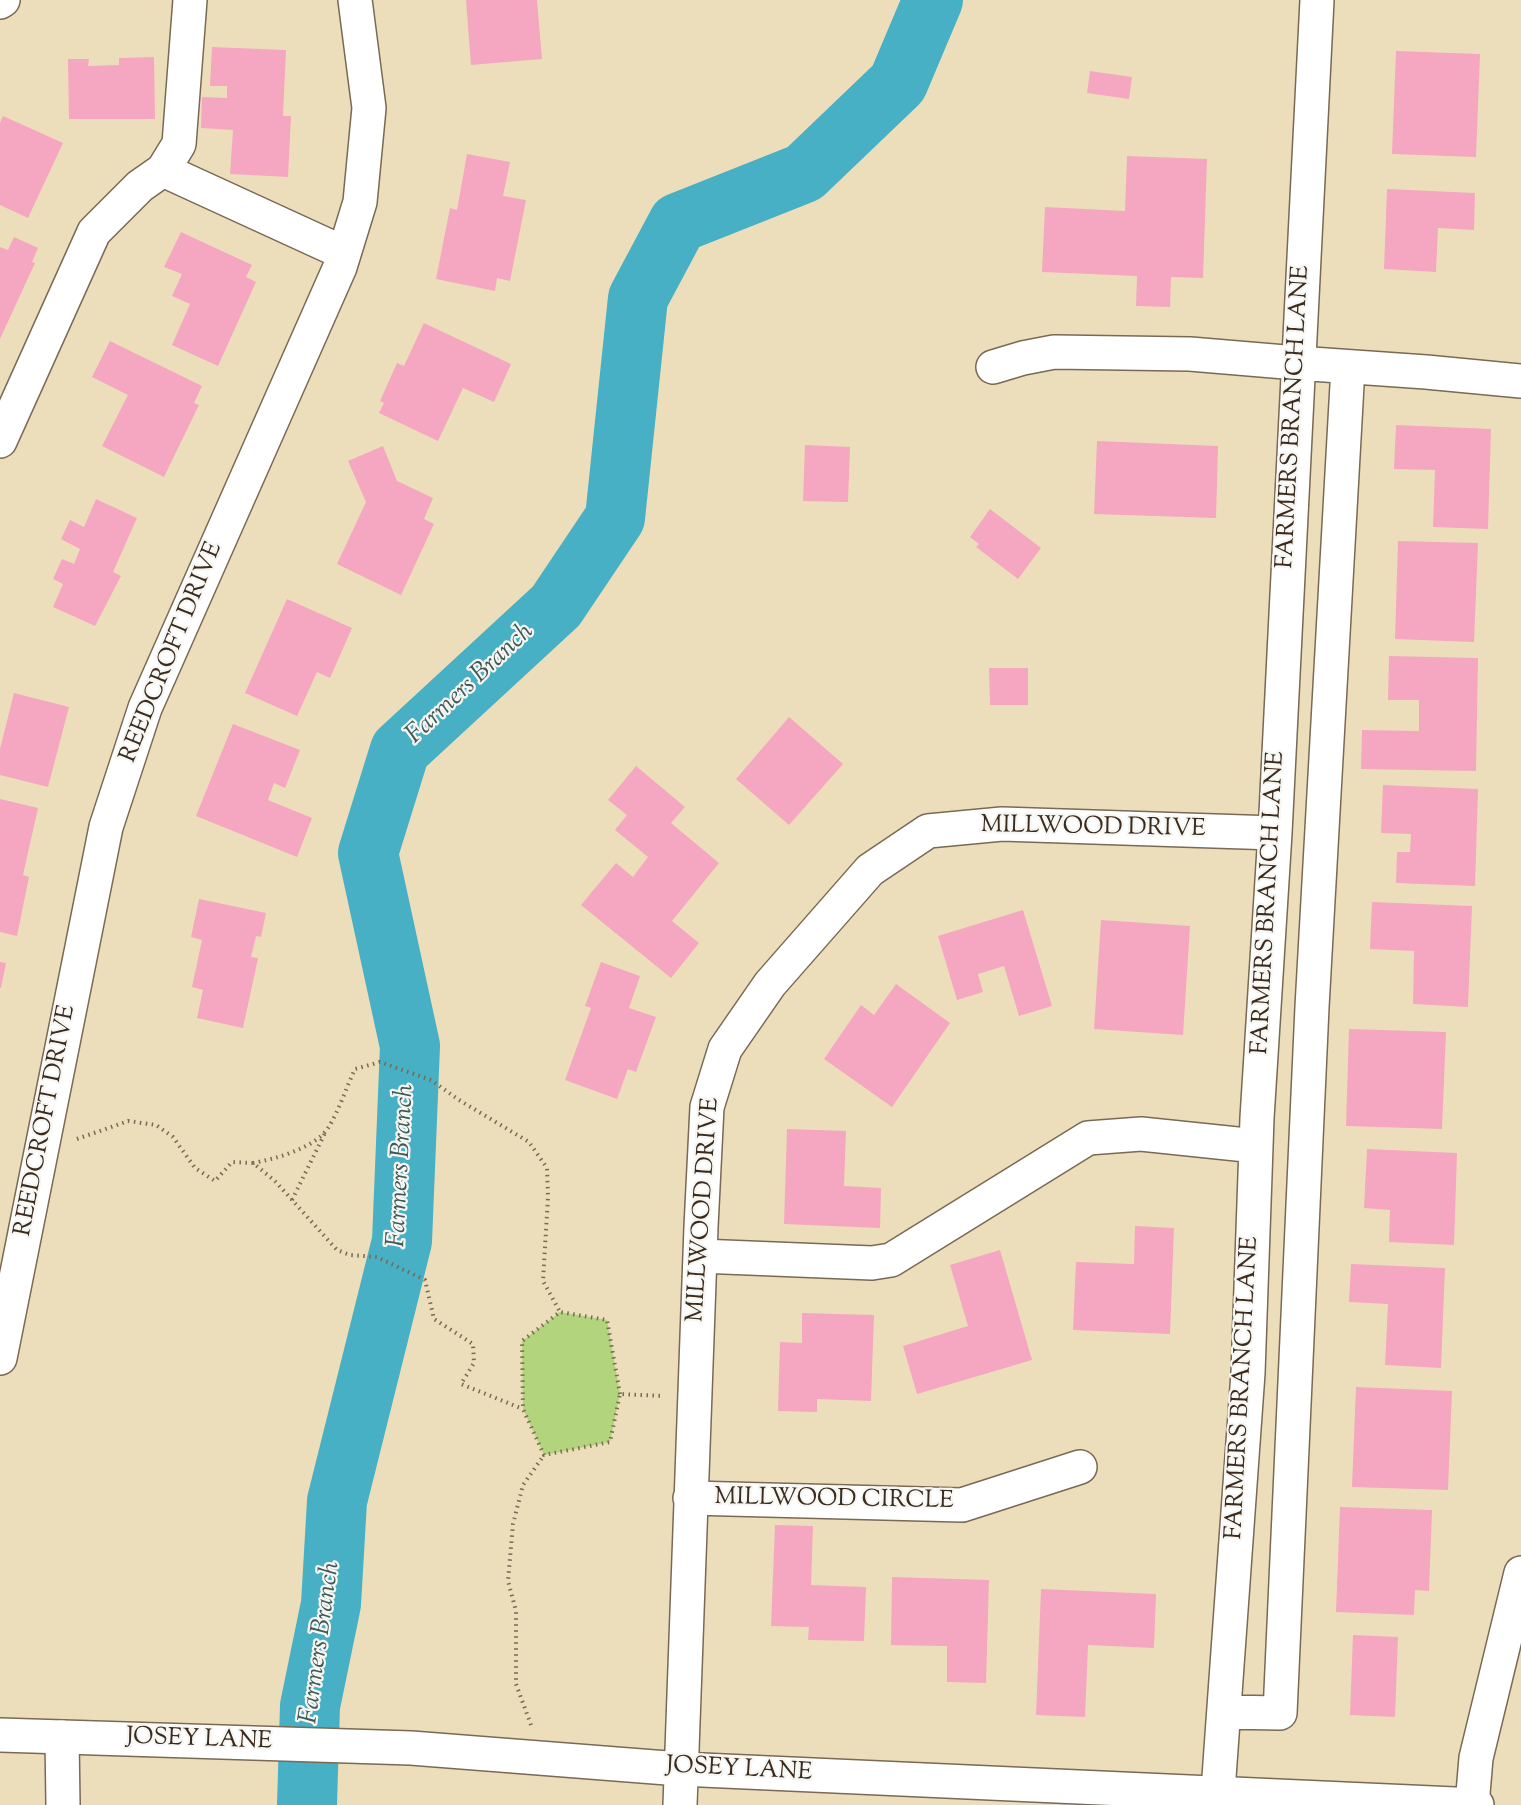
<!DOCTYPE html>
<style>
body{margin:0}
canvas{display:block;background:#ecdeba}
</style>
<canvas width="1521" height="1805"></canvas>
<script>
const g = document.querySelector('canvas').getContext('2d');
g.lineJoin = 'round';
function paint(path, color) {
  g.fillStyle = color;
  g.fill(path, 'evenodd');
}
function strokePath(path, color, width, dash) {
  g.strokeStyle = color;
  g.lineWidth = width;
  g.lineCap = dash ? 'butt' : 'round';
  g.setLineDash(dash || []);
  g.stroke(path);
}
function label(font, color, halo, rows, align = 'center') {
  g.font = font + ' "Sorts Mill Goudy",serif';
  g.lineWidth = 4.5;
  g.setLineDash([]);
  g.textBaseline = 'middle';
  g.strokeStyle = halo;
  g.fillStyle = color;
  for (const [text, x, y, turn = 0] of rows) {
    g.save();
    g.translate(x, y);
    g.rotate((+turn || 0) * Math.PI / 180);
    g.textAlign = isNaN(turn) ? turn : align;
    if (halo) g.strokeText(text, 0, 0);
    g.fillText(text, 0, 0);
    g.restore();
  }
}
paint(new Path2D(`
 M560,1312L607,1320L620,1394L610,1442L544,1455L523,1409L522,1341Z`), '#b1d47c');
strokePath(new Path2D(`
 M307,1805L310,1706L331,1604L337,1501L402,1241L410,1046L368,853L400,750L556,606L615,518L638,298L678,223L804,173L898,83L933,0`), '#47b0c5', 60);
paint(new Path2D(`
 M466,0H537L542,59L471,65Z
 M212,47L286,50L283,116H291L288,177L230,174L233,130L201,128L202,97L227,98V86H210Z
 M1396,51L1480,54L1476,157L1392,154Z
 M154,57L155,119H69L68,59H89L88,66L119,65V58Z
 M1090,71L1132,77L1129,99L1087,93Z
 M3,116L63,143L28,218L0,205V123Z
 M467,154L510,162L503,196L526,200L510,281L497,278L495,291L436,279L450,208L457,210Z
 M1127,156L1207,159L1203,278L1171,277L1170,307L1136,306L1137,276L1042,272L1045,207L1125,211Z
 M1387,189L1475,193L1474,230L1438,228L1436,272L1384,269Z
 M181,232L252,265L246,277L256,282L218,366L172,345L190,304L172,296L182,274L164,267Z
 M14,237L38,248L32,262L35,263L0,339V247L8,250Z
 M424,323L511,364L494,402L463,388L438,441L379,413L384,403L380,401L397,363L404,366Z
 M110,341L202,386L194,403L199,405L164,477L102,446L128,395L92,377Z
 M1396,425L1491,429L1488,529L1433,527L1435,470L1394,469Z
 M1097,441L1218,446L1216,518L1094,514Z
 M805,445L850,447L848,502L803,501Z
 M383,446L397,481L433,498L424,519L434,524L401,595L337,564L366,502L348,461Z
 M96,499L137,518L113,572L121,576L95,626L53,607L63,584L53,579L62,559L74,564L80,549L61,539L70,520L84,527Z
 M990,509L1041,548L1018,579L976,547L979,544L970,537Z
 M1398,541L1478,543L1474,642L1395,639Z
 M287,599L352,628L330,678L317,672L297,716L245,693Z
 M1389,656L1478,658L1476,771L1361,769L1362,730L1419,731V700H1388Z
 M989,668H1028V705H990Z
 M14,693L69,707L48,787L0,775V749Z
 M789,717L843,764L789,825L736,779Z
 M233,724L300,750L285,788L274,783L268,800L312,818L297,857L196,816Z
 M636,766L685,807L671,823L719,863L672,921L699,943L671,978L581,905L616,863L633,877L648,857L615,830L627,815L608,800Z
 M1383,785L1478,789L1475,886L1396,883L1397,852H1410L1411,834L1381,833Z
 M0,799L38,808L23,875L29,877L17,936L0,932Z
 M199,899L266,913L261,937L256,936L251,957L258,958L243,1028L197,1018L203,990L192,987L202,940L191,937Z
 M1372,902L1472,906L1468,1007L1413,1004L1414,951L1370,949Z
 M1023,910L1052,1006L1019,1016L1004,966L978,974L983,992L957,1000L938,936Z
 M1101,920L1190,926L1183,1035L1094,1029Z
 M0,962L6,963L1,988H0Z
 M601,962L640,976L629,1008L656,1017L636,1072L628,1069L617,1099L565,1080L591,1008L585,1006Z
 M896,984L950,1023L892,1107L824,1059L861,1005L874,1015Z
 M1349,1029L1446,1032L1442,1129L1346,1126Z
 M787,1129L846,1131L844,1186L881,1188L880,1228L784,1224Z
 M1367,1149L1457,1153L1454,1245L1389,1242L1390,1210L1364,1208Z
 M1135,1226L1174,1228L1170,1334L1073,1330L1076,1262L1134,1264Z
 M1000,1250L1032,1360L917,1394L903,1346L968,1326L950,1265Z
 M1351,1264L1445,1268L1441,1368L1385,1365L1388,1304L1349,1302Z
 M802,1313L874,1315L871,1401L817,1399V1412L778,1411L780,1342L802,1343Z
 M1356,1387L1452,1391L1448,1490L1352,1487Z
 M1340,1507L1432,1510L1429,1591L1415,1590L1414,1615L1336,1612Z
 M775,1525L813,1526L811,1585L866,1587L864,1641L808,1640L809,1627L771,1626Z
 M892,1577L989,1580L986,1683L947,1682V1646L891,1645Z
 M1041,1589L1156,1594L1154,1648L1088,1645L1085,1717L1036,1715Z
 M1353,1635L1398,1637L1395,1717L1350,1715Z`), '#f5a7c1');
const minor = new Path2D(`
 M0,2L3,0
 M163,170L344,253
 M993,367L1023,358L1054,352L1190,354L1297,363L1426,372L1521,381
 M0,441L94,232L140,186L163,170L179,144L190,0
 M700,1256L872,1263L891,1260L1088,1138L1141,1134L1256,1146
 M0,1358L106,827L145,708L340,267L360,202L369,108L355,0
 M690,1498L962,1505L1080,1467
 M1224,1712L1280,1713L1312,1007L1348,367
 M62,1737L63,1805
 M680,1805L701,1227L707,1107L725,1049L770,984L870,870L928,831L1002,824L1275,833
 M1217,1805L1248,1373L1257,1118L1275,833L1317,0
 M1472,1805L1476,1758L1521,1573`);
const major = new Path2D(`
 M0,1735L411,1748L680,1769L1477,1805`);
strokePath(minor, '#796955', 36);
strokePath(major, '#796955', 36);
strokePath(new Path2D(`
 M77,1139L128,1121L156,1125L173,1137L195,1168L215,1181L232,1162L253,1163L275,1181L337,1250L350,1255L377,1257L425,1280L434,1319L473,1344L474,1363L461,1384L523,1409
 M253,1163C275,1159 315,1148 328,1128C339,1111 346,1088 355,1069L380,1062L431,1080L459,1100L529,1142L547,1168L548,1197L543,1281L560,1312
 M292,1200L325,1133
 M620,1394L607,1320L560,1312L522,1341L523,1409L544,1455L610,1442L620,1394L664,1396
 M531,1725L516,1684V1611L508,1581L513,1524L523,1485L544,1455`), '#796955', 4, [1.5, 4.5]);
strokePath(minor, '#fff', 33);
strokePath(major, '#fff', 33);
label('24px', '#3b2a1e', '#f6f6f2', [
 ["FARMERS BRANCH LANE",1295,417,-87],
 ["REEDCROFT DRIVE",173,653,-68],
 ["MILLWOOD DRIVE",1093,829,1],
 ["FARMERS BRANCH LANE",1270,903,-87],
 ["REEDCROFT DRIVE",47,1121,-79],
 ["MILLWOOD DRIVE",705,1210,-86],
 ["FARMERS BRANCH LANE",1244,1388,-87],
 ["MILLWOOD CIRCLE",834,1501,1],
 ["JOSEY LANE",199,1741,2],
 ["JOSEY LANE",739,1771,3]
]);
label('italic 26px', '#3f5958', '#f6f6f2', [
 ["Farmers Branch",471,685,-43],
 ["Farmers Branch",403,1166,-87],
 ["Farmers Branch",322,1643,-82]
]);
</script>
